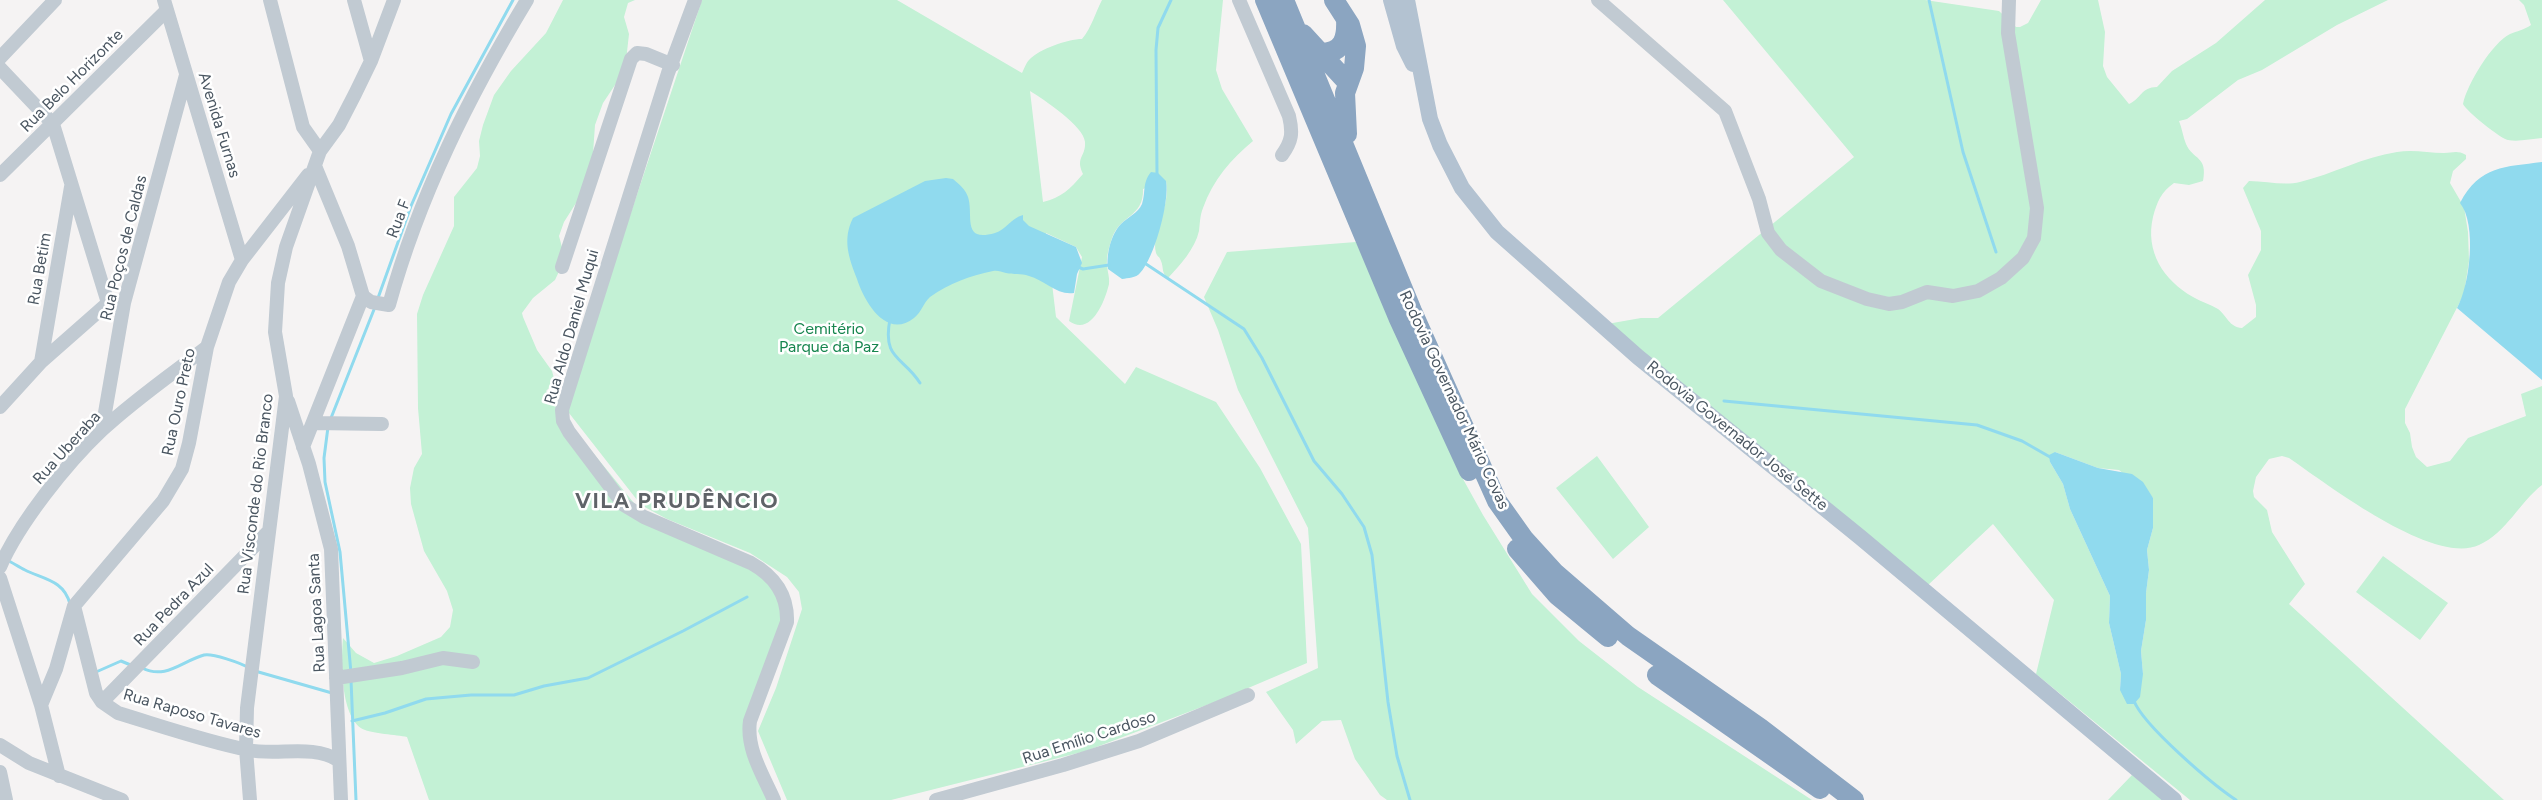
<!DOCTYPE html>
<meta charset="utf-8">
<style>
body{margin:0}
canvas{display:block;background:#f5f3f3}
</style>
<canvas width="2542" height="800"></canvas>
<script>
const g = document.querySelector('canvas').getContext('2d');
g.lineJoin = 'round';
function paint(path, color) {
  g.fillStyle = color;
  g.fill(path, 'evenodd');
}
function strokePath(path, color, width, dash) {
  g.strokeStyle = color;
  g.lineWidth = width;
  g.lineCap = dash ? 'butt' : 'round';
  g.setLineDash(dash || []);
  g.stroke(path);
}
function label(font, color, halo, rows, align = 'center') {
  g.font = font + ' Figtree,sans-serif';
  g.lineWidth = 5;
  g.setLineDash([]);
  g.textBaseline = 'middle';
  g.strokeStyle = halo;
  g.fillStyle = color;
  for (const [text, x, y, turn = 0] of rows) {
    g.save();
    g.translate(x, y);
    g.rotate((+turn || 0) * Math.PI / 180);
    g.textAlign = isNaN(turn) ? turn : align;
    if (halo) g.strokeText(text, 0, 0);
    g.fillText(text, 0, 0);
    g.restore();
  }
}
paint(new Path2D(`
 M563,0H635L628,3L624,17L629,34L625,70L603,103L595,125L592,168L583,192L564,222L559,236L563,251V263L555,280L533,298L522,313L523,317L537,350L552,371L555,382L546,391L567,421L638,508L736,560L774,585L786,606L746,736L767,800H429L407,737C397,735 371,733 365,730C340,721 341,660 343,638L356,653L374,663L397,656L441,637L450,627L453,610L447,591L424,551L411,504L410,488L414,468L422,454L418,408L417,314L423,295L454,226V197L477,168L480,156L479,141L483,125L494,95L511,71L546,33Z
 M702,0H897L1022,73C1024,69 1026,63 1029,60C1039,49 1068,39 1082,39C1092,27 1095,13 1102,0H1223L1216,70L1222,89L1253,141C1231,159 1213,180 1203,208C1200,215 1200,223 1199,231C1195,249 1180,265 1168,278C1161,273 1164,268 1161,261C1159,255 1158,258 1156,253C1151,232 1171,208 1166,181L1143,189C1144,217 1120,215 1112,238C1110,244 1107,254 1107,260C1106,268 1110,276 1109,284C1105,301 1091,337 1069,321L1082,257L1076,247L1046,233L1056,317L1125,384L1136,367L1216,402L1260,468L1301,544L1307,663L1220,700L1086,751L891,800H787L758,731L776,688L802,609L799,592L787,577L750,553L667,519L641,505L569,413V398ZM1030,91C1043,99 1084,126 1085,142C1086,157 1075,157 1083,174C1070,189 1061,198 1043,202Z
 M1723,0H1925L1999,11L2016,27H2020L2028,23L2041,0H2098L2105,32L2103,66L2107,77L2129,104C2141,99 2141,87 2157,87L2172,71L2216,43L2265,0H2388L2337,25L2262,70L2238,80L2187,119L2179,121C2182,128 2183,137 2186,144C2193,160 2208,156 2203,181L2189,185L2174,183C2161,192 2157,202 2153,217C2145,251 2163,280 2193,297C2201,302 2210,304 2218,309C2227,316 2229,327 2242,328L2256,317V305L2248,275L2261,250V231L2243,188L2249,181C2266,181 2284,186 2300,182C2333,174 2363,157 2397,152C2413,149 2428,153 2444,153C2453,153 2457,150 2466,155V159L2453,171L2450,183L2464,207L2468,232L2469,261L2464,294L2405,409V423L2410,433L2412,447L2416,457L2427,467L2450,461L2468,438L2526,416L2521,394L2542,386V485C2520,502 2506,533 2479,545C2433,566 2327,484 2289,458L2282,456L2269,459L2256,477L2253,491L2254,497L2267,510L2272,532L2305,584L2289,604L2504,800H2190L2036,674L2054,600L1993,524L1927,586L1607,324L1641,318H1658L1854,157ZM2055,452L2098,468L2119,470L2153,498V528L2147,550L2149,570L2146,593V620L2141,651L2143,674L2120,690L2121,674L2109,623L2110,596L2070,509L2063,484L2050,462Z
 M2519,0H2542V138C2531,139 2518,142 2508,140C2501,139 2466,111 2463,104C2467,84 2492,43 2510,34C2517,31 2524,30 2531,25L2524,5Z
 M1356,242L1458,470L1483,515L1532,594L1579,641L1638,687L1812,800H1387L1380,795L1355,759L1341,720L1322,721L1296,744L1293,730L1266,692L1318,668L1308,528L1238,390L1218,330L1204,297L1227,252Z
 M1597,456L1649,527L1613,559L1556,488Z
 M2383,556L2448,603L2420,640L2356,592Z
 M2132,775L2163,800H2108Z`), '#c3f1d5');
paint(new Path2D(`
 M2542,162V380L2457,308C2470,285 2477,224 2460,203C2480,165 2505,167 2542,162Z
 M1151,172L1158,173L1166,181C1170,201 1154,259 1140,273C1136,278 1128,278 1122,279L1108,269C1106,255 1111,234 1121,224C1128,217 1138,213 1142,204C1146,192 1142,183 1151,172Z
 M946,178L953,179C959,184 966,190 968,197C974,215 961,243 995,233C1006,230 1011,218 1023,215V220L1029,226L1076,247L1082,263L1077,274L1074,293C1058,296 1044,280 1029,276C1021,273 1013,275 1006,273C1001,272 998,270 993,271C969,276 950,283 930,297C923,303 922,312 914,318C886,340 864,301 857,279C849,258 842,240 853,218L925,181Z
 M2055,452L2098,468L2132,474L2143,482L2153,498V528L2147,550L2149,570L2146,593V620L2141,651L2143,674L2140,697L2134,704H2127L2120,690L2121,674L2109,623L2110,596L2070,509L2063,484L2050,462L2049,455Z`), '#90daee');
strokePath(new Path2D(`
 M1929,0L1963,152L1996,252
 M1157,175L1156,50L1158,28L1171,0
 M1143,262L1244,329L1262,358L1314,461L1342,494L1364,527L1372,555L1388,702L1397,756L1410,800
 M1078,267L1083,269L1109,265
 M378,298L411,206L451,114L513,0
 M890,319C882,360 903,356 920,383
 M1724,401L1977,425L2022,441L2050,457
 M331,418L375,307
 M328,427L324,458L325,482L340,552L351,673
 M7,560C13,563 19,567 25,570C43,579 64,580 70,604
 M142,668C166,680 182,661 204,655C212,653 241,663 249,668
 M255,671L332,693
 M96,672L121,661L133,666
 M351,680L356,800
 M2134,701C2144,726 2212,784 2236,800
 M352,721L385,713L426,699L471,695H514L544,686L588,678L683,631L747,597`), '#90daee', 3);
strokePath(new Path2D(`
 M164,0L242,260
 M270,0L303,127L320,151
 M354,0L371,61
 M695,0L668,73L562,410L563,421L569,432L624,505L644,517L751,563C774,576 788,594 787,622L750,721C746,749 763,775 774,800
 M1239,0L1289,116C1293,133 1292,141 1282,155
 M1598,0L1725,111L1759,199L1768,233L1781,250L1821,281L1867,299L1889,304L1902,302L1927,292L1953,296L1978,291L2001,278L2023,258L2034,238L2037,208L2008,33L2009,0
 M0,58L55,0
 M0,68L53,124L108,303
 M315,166L348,246L363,296L371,302L389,305C419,196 469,96 527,0
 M0,175L166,11
 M562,267L631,59L637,53L646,54L673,65
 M41,362L71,187
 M288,401L309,464L331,549L341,800
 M0,407L41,362L108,303
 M314,423L382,424
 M102,430L124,303L186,75
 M303,447L363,296
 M0,567C19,523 67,463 102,430C134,400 172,374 207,347
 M0,578L41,705L59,776
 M74,606L96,693L102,702L118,713C161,726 204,741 248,750C278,756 312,744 338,760
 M336,678L402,668L443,658L473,662
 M102,702L269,531
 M41,705L56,669L74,606L163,501L182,469L189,443L207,347L229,282L242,260L308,175
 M0,745L29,763L122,800
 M0,772L6,800
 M250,800L246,749L247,708L286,396L275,332L278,283L286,247L320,151L339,125L355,94L371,61L394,0
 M936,800L1063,765L1139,741L1248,695`), '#c1cad2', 14);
strokePath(new Path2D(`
 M1391,0L1404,46L1413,64
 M1407,0L1430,119L1440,145L1462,188L1497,232L1638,357L1860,537L2174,800`), '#b3c2d1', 16);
strokePath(new Path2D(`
 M1265,0L1398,317L1469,471
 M1284,0L1412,311L1497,501L1524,539L1554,572L1628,636L1760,728L1854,800
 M1334,0L1350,25L1356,46L1354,68L1345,93L1347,134
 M1303,34L1347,82
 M1321,53C1344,53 1347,37 1346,19
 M1517,549L1557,595L1608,637
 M1657,675L1820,789`), '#8ba5c1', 20);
label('16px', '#4a5661', '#fff', [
 ["Rua Belo Horizonte",72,81,-45],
 ["Avenida Furnas",219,125,73],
 ["Rua F",399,219,-69],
 ["Rua Poços de Caldas",124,248,-76],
 ["Rua Betim",40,269,-80],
 ["Rua Aldo Daniel Muqui",572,327,-74],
 ["Rodovia Governador Mário Covas",1454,400,65],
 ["Rua Ouro Preto",179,402,-78],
 ["Rodovia Governador José Sette",1737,436,39],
 ["Rua Uberaba",67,448,-48],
 ["Rua Visconde do Rio Branco",256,494,-83],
 ["Rua Pedra Azul",174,605,-46],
 ["Rua Lagoa Santa",317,613,-93],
 ["Rua Raposo Tavares",192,714,16],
 ["Rua Emílio Cardoso",1089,738,-18]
]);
label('16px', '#17864f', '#fff', [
 ["Cemitério",829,329],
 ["Parque da Paz",829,347]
]);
g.letterSpacing = '1.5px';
label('bold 22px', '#5f6368', '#fff', [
 ["VILA PRUDÊNCIO",677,502]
]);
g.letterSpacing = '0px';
</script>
